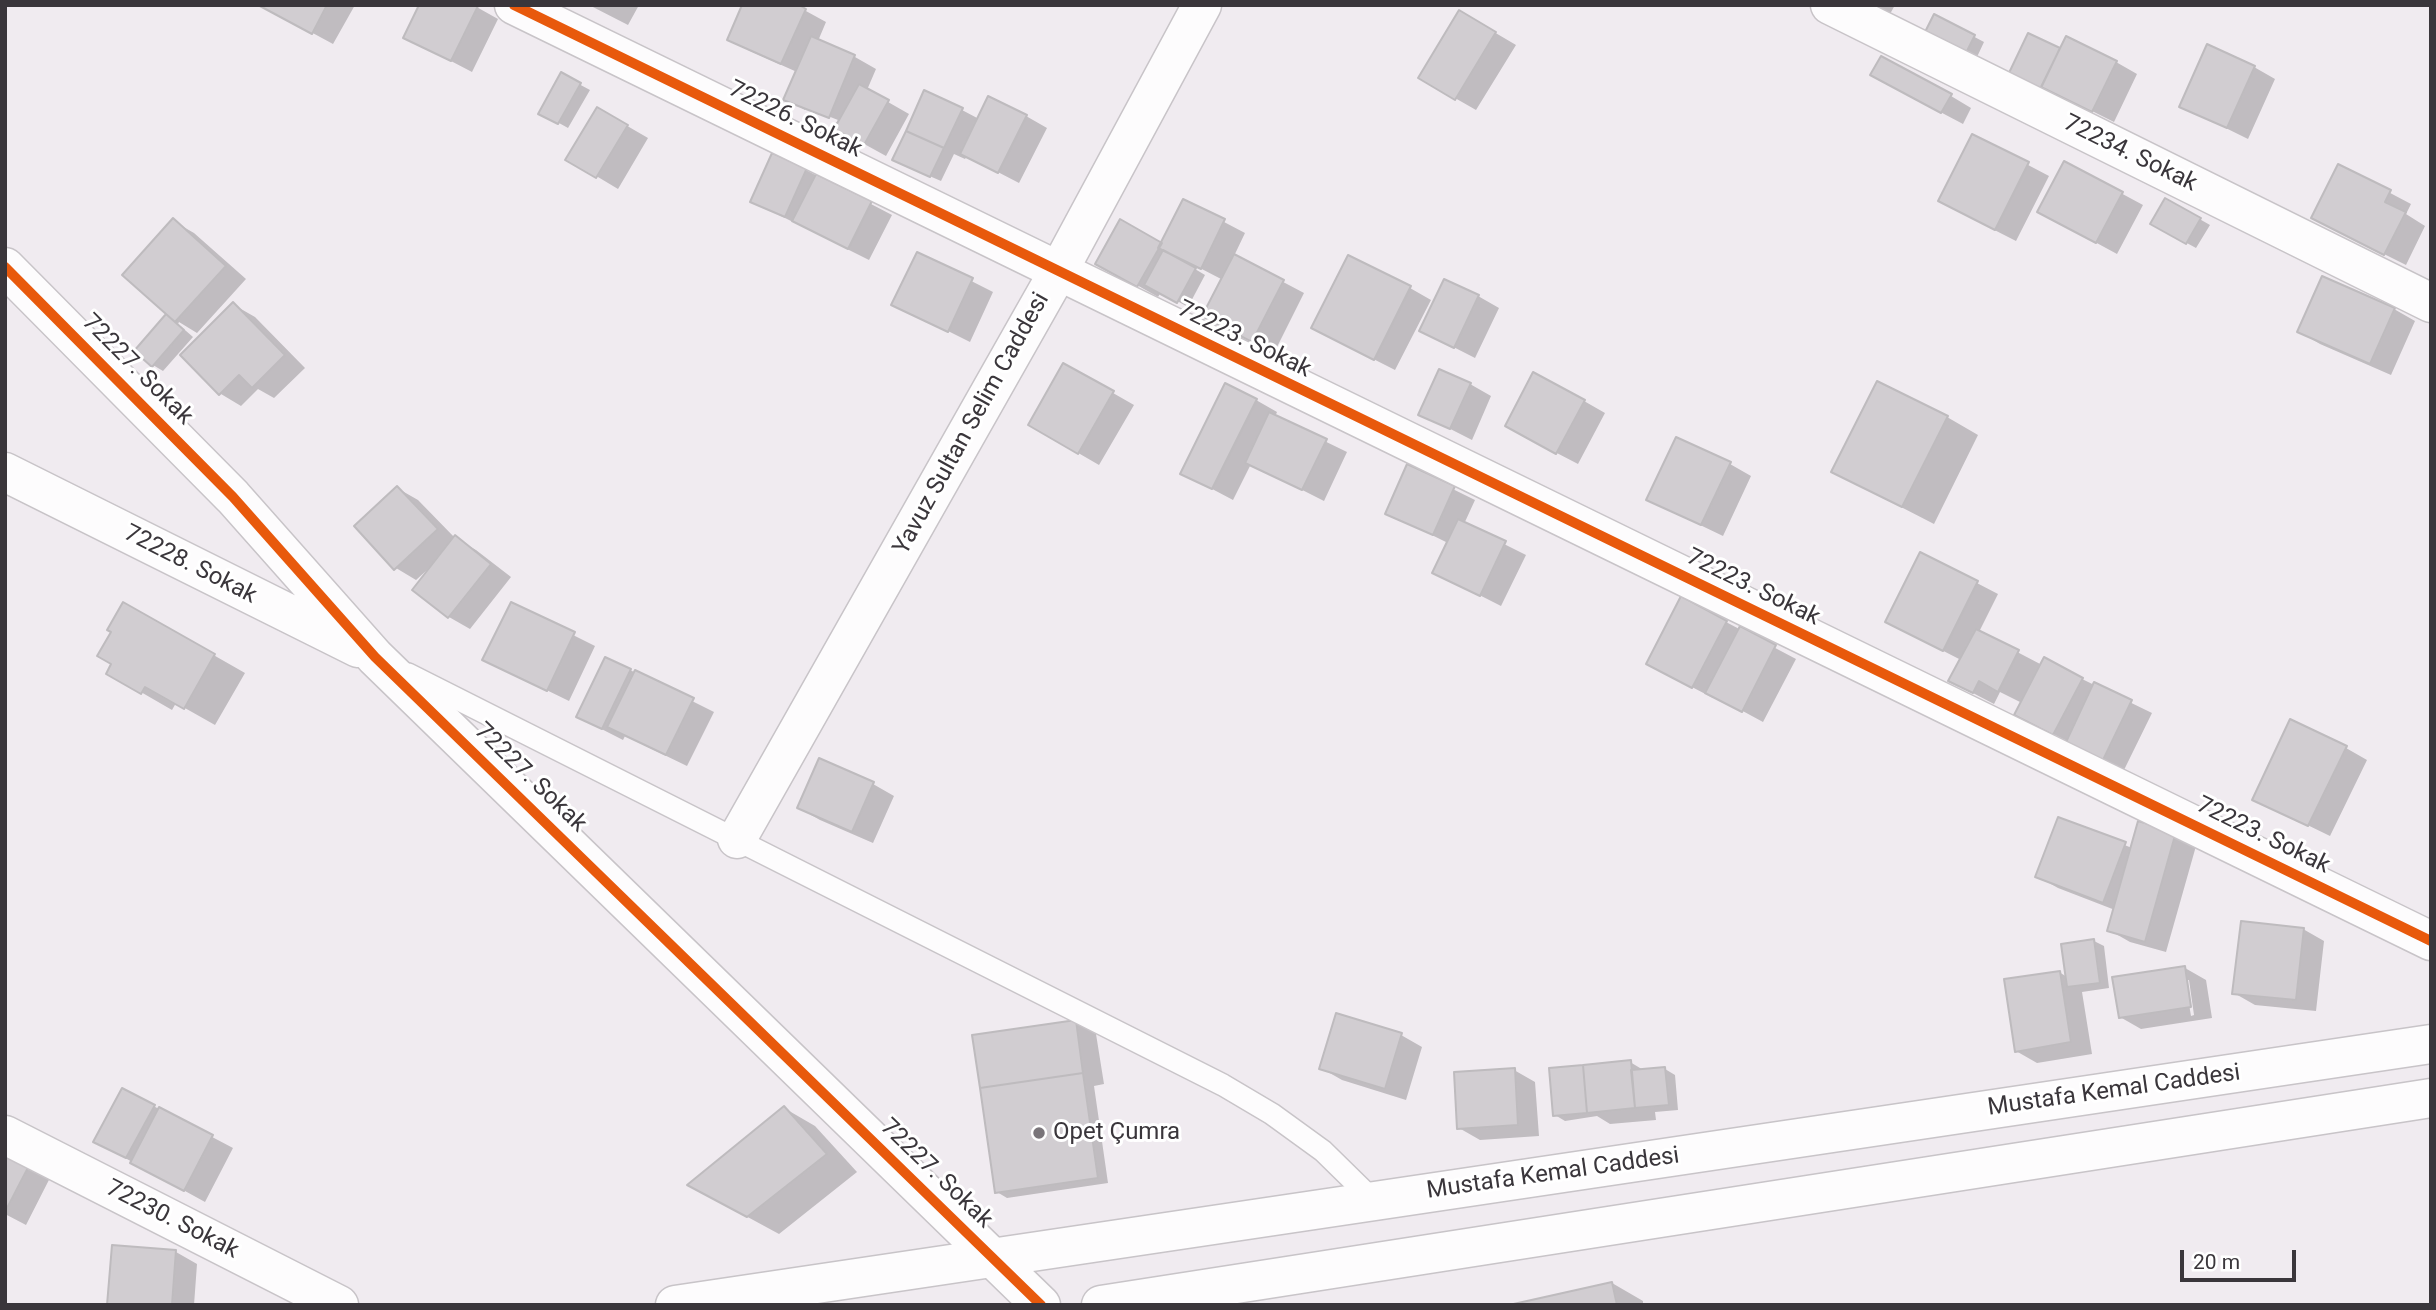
<!DOCTYPE html>
<meta charset="utf-8">
<style>
body{margin:0}
#map{position:relative;width:2436px;height:1310px;overflow:hidden;background:#f0ebf0;font-family:Roboto,sans-serif}
canvas{display:block}
.frame{position:absolute;inset:0;border:7px solid #3a363b;pointer-events:none}
.scale{position:absolute;left:2180px;top:1250px;width:116px;height:32px;box-sizing:border-box;border:4px solid #3a363b;border-top:0;padding-left:9px;font-size:21px;line-height:24px;white-space:nowrap;color:#3a363b;-webkit-text-stroke:5px #fff;paint-order:stroke}
</style>
<div id="map">
<canvas width="2436" height="1310"></canvas>
<div class="frame"></div>
<div class="scale">20 m</div>
</div>
<script>
const g = document.querySelector('canvas').getContext('2d');
g.lineJoin = 'round';
function paint(path, color) {
  g.fillStyle = color;
  g.fill(path, 'evenodd');
}
function strokePath(path, color, width, dash) {
  g.strokeStyle = color;
  g.lineWidth = width;
  g.lineCap = dash ? 'butt' : 'round';
  g.setLineDash(dash || []);
  g.stroke(path);
}
function label(font, color, halo, rows, align = 'center') {
  g.font = font + ' Roboto,sans-serif';
  g.lineWidth = 6;
  g.setLineDash([]);
  g.textBaseline = 'middle';
  g.strokeStyle = halo;
  g.fillStyle = color;
  for (const [text, x, y, turn = 0] of rows) {
    g.save();
    g.translate(x, y);
    g.rotate((+turn || 0) * Math.PI / 180);
    g.textAlign = isNaN(turn) ? turn : align;
    if (halo) g.strokeText(text, 0, 0);
    g.fillText(text, 0, 0);
    g.restore();
  }
}
paint(new Path2D(`
 M261,5H355L333,44Z
 M421,5H473L498,19L472,72L405,37Z
 M589,5H639L628,25Z
 M795,5L826,22L818,41L855,57L876,69L867,90L909,114L886,156L857,140L836,123L838,120L805,107V110L786,99L797,72L750,51L729,39Z
 M1872,5H1895L1890,14Z
 M1460,12L1516,45L1476,110L1420,78Z
 M1935,16L1984,42L1977,57L1937,37Z
 M2029,35L2061,50L2116,62L2137,74L2114,122L2052,91L2050,94L2020,80Z
 M2254,67L2275,79L2248,139L2181,106Z
 M562,75L590,90L568,128L541,113Z
 M1893,87L1951,96L1971,108L1963,124Z
 M598,109L648,138L618,189L568,159Z
 M962,110L979,119L1026,116L1047,128L1019,183L967,156L965,159L954,154L941,181L904,165Z
 M1973,136L2049,176L2016,241L1961,213Z
 M2065,163L2143,205L2117,254L2060,223Z
 M2339,166L2411,204L2406,214L2425,226L2406,265L2334,229Z
 M806,170L892,215L869,260L753,202Z
 M2166,200L2210,225L2196,248L2152,224Z
 M1184,201L1245,233L1234,256L1304,293L1274,353L1225,328L1223,280L1196,266L1195,269L1205,275L1188,307L1161,292L1158,297L1098,263L1162,245Z
 M173,221L194,233L246,279L197,333L179,322L178,324L193,337L163,371L153,365L174,321Z
 M918,254L993,292L970,342L894,304Z
 M1410,288L1431,300L1395,370L1334,339Z
 M1478,296L1499,308L1475,358L1422,331Z
 M234,305L255,317L305,368L274,398L258,389L241,406L221,394L182,355Z
 M2394,309L2415,321L2391,375L2320,344L2300,332Z
 M1064,365L1134,405L1099,465L1030,425Z
 M1470,384L1491,396L1472,440L1421,414Z
 M1256,400L1277,412L1275,417L1347,452L1324,501L1251,464L1233,500L1182,473Z
 M1584,401L1605,413L1578,464L1528,438Z
 M1947,417L1978,435L1934,524L1833,472Z
 M1730,464L1751,476L1723,536L1648,500Z
 M1408,467L1475,500L1464,524L1526,555L1501,606L1434,572L1448,543L1387,513Z
 M397,488L418,500L455,538L476,550L511,577L470,629L449,617L414,590L428,572L426,571L416,580L396,568Z
 M1921,554L1998,594L1979,632L2042,665L2082,679L2152,713L2124,770L2037,726L2022,703L2000,692L1994,704L1971,692L1961,660L1887,622Z
 M124,604L245,673L215,725L176,703L172,710L108,673L114,664L113,632Z
 M511,604L595,646L569,701L485,660Z
 M1726,622L1796,659L1763,722L1715,696L1713,698L1669,675Z
 M630,670L714,712L687,766L625,736L623,740L578,717Z
 M2346,748L2367,760L2330,836L2254,799Z
 M873,784L894,796L873,843L820,820L799,808Z
 M2059,819L2132,848L2175,834L2196,846L2166,952L2130,942L2109,930L2115,910L2058,888L2037,876Z
 M2303,929L2324,941L2316,1011L2255,1005L2234,993Z
 M2094,941L2104,946L2109,988L2082,992L2092,1054L2037,1063L2016,1051L2059,972L2067,977Z
 M2185,968L2206,980L2212,1018L2141,1029L2120,1017ZM2185,980H2189L2194,1015L2191,1016Z
 M1075,1022L1096,1034L1104,1084L1094,1086L1108,1183L1007,1198L997,1192Z
 M1401,1035L1422,1047L1406,1100L1342,1080L1321,1068Z
 M1630,1062L1645,1071L1665,1069L1675,1075L1678,1110L1655,1112L1656,1120L1610,1124L1597,1116L1565,1121L1555,1115Z
 M1514,1070L1535,1082L1539,1136L1480,1140L1459,1128Z
 M123,1090L233,1148L205,1202L116,1153Z
 M784,1108L815,1126L857,1172L779,1234L720,1202Z
 M5,1146L53,1172L26,1225L5,1214Z
 M176,1252L197,1264L194,1305H109Z
 M1612,1283L1643,1301V1305H1517Z`), '#0003');
const building = new Path2D(`
 M258,5H327L312,34Z
 M419,5L478,6L451,61L403,38Z
 M742,5H799L806,9L781,64L727,40Z
 M1459,10L1496,32L1455,100L1418,78Z
 M1934,14L1975,35L1966,53L1925,32Z
 M2028,33L2060,48L2040,90L2008,75Z
 M811,36L855,55L829,118L783,100Z
 M2066,36L2117,61L2092,112L2041,87Z
 M2207,44L2255,66L2227,128L2179,107Z
 M1881,56L1952,94L1941,113L1870,75Z
 M561,72L581,83L558,124L538,114Z
 M859,84L889,100L864,145L834,129Z
 M924,90L963,108L944,148L906,131Z
 M988,96L1027,115L998,173L960,154Z
 M597,107L628,125L596,178L565,160Z
 M906,131L944,148L930,177L892,160Z
 M1972,134L2029,162L1995,230L1938,201Z
 M772,153L807,168L785,217L750,202Z
 M2064,161L2123,192L2096,243L2037,212Z
 M2338,164L2391,190L2385,202L2406,212L2384,255L2311,218Z
 M816,174L872,201L848,249L792,221Z
 M2165,198L2201,218L2186,244L2150,224Z
 M1183,199L1225,219L1201,269L1158,248Z
 M173,218L226,266L175,322L122,275Z
 M1120,219L1162,243L1137,287L1095,264Z
 M1163,250L1196,268L1177,303L1144,285Z
 M917,252L973,278L948,332L891,305Z
 M1234,254L1284,280L1252,342L1202,316Z
 M1348,255L1411,286L1374,360L1311,328Z
 M2322,276L2395,308L2370,364L2297,332Z
 M1444,279L1479,295L1454,348L1419,331Z
 M233,302L285,355L252,388L239,375L219,395L180,355Z
 M166,314L184,330L152,367L134,351Z
 M1063,363L1114,391L1078,454L1028,425Z
 M1439,369L1471,383L1450,429L1418,415Z
 M1533,372L1585,400L1556,454L1505,426Z
 M1877,381L1948,416L1902,507L1831,472Z
 M1225,383L1257,399L1212,489L1180,474Z
 M1269,412L1327,439L1302,490L1245,463Z
 M1676,437L1731,462L1701,525L1646,500Z
 M1407,464L1455,486L1433,535L1385,514Z
 M397,486L438,529L394,570L354,526Z
 M1458,519L1506,541L1480,596L1432,573Z
 M455,535L491,564L448,618L412,590Z
 M1920,552L1978,581L1943,651L1885,622Z
 M1681,596L1727,621L1692,688L1646,664Z
 M123,602L215,654L184,709L145,687L141,694L106,674L111,664L97,656L111,632L107,630Z
 M511,602L575,632L547,691L482,660Z
 M1740,626L1776,645L1742,712L1705,693Z
 M1976,629L2019,650L1998,692L1979,681L1973,693L1948,681Z
 M605,657L631,669L602,729L576,717Z
 M2044,657L2083,678L2053,735L2014,715Z
 M635,670L694,698L666,755L607,727Z
 M2094,682L2132,700L2103,760L2066,742Z
 M2290,719L2347,746L2308,826L2252,800Z
 M819,758L874,782L852,832L797,808Z
 M2058,817L2126,842L2103,903L2035,877Z
 M2138,821L2176,832L2145,942L2107,931Z
 M2241,921L2304,928L2296,1000L2232,994Z
 M2094,939L2100,983L2067,987L2061,944Z
 M2185,966L2191,1007L2119,1018L2112,977Z
 M2060,971L2071,1042L2015,1052L2004,979Z
 M1336,1013L1402,1033L1385,1089L1319,1069Z
 M1076,1020L1083,1073L980,1088L972,1035Z
 M1631,1060L1635,1108L1587,1113L1583,1065Z
 M1583,1065L1587,1113L1553,1116L1549,1068Z
 M1665,1067L1669,1105L1635,1108L1631,1070Z
 M1515,1068L1518,1125L1457,1129L1454,1072Z
 M1083,1073L1098,1178L995,1193L980,1088Z
 M122,1088L155,1105L126,1158L93,1142Z
 M784,1106L827,1154L747,1217L687,1185Z
 M159,1107L213,1135L184,1191L130,1163Z
 M5,1144L33,1158L5,1212Z
 M112,1245L176,1250L172,1305H107Z
 M1612,1282L1617,1305H1509Z`);
paint(building, '#d1cdd1');
strokePath(building, '#bebbbe', 2);
const lane = new Path2D(`
 M408,674L1223,1085L1272,1114L1323,1151L1374,1201`);
const street = new Path2D(`
 M514,5L2431,941
 M1830,5L2431,303
 M5,267L233,497L375,657L1041,1305
 M5,472L358,648
 M5,1135L339,1305`);
const secondary = new Path2D(`
 M737,839L1058,272L1202,5
 M675,1305L2431,1044
 M1101,1305L2431,1098`);
strokePath(lane, '#c8c4c8', 24);
strokePath(street, '#c8c4c8', 41);
strokePath(secondary, '#c8c4c8', 41);
strokePath(lane, '#fdfcfd', 21);
strokePath(street, '#fdfcfd', 38);
strokePath(secondary, '#fdfcfd', 38);
strokePath(new Path2D(`
 M514,5L2431,941
 M5,267L233,497L375,657L1041,1305`), '#e8590c', 10);
for (const [x, y, r, color] of [
 [1039,1133,7,"#7a757a"]
]) {
  const dot = new Path2D();
  dot.arc(x, y, r, 0, 2 * Math.PI);
  g.fillStyle = color;
  g.fill(dot);
  strokePath(dot, '#fff', 2.5);
}
label('24px', '#3a363b', '#fff', [
 ["72226. Sokak",795,120,26],
 ["72234. Sokak",2130,154,26],
 ["72223. Sokak",1244,340,26],
 ["72227. Sokak",137,370,45],
 ["Yavuz Sultan Selim Caddesi",972,424,-61],
 ["72228. Sokak",190,565,27],
 ["72223. Sokak",1753,588,26],
 ["72227. Sokak",530,778,44],
 ["72223. Sokak",2263,836,26],
 ["Mustafa Kemal Caddesi",2114,1091,-8],
 ["72227. Sokak",936,1174,44],
 ["Mustafa Kemal Caddesi",1553,1174,-8],
 ["72230. Sokak",172,1220,27]
]);
label('24px', '#3a363b', '#fff', [
 ["Opet Çumra",1053,1133]
], 'left');
</script>
